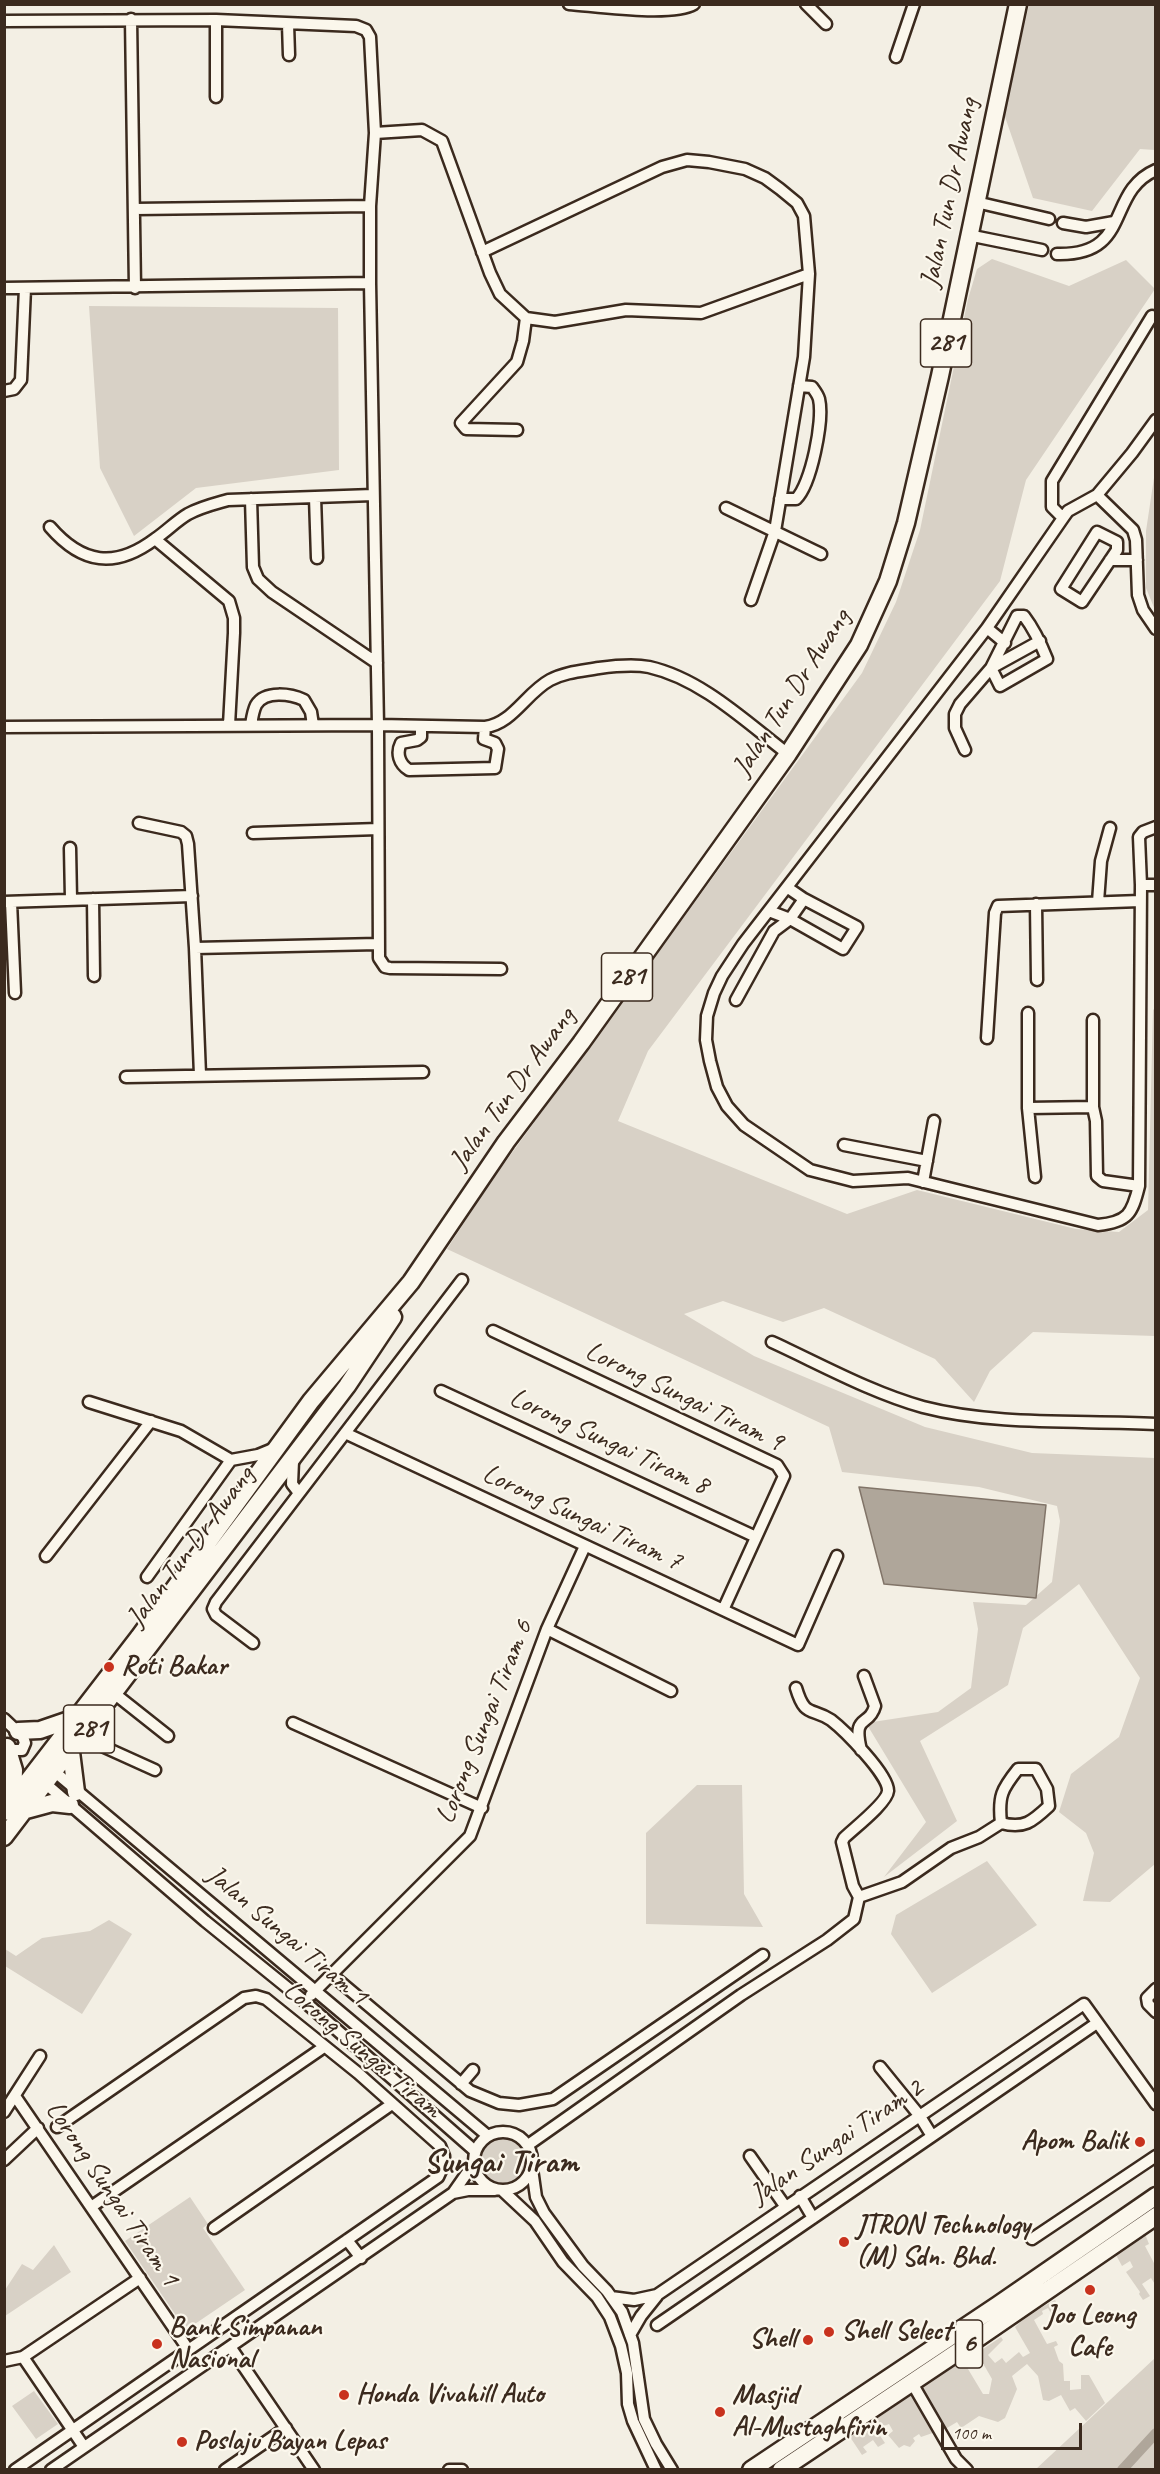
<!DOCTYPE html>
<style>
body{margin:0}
#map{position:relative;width:1160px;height:2474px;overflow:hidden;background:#f3efe4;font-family:Caveat,sans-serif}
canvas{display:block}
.frame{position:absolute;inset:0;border:6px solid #3b2a1e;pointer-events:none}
.scale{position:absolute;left:941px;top:2423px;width:141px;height:27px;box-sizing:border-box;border:3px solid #3b2a1e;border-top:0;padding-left:8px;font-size:18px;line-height:21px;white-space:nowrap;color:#3b2a1e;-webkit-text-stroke:4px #fbf7ec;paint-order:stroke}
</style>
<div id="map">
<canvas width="1160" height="2474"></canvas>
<div class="frame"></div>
<div class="scale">100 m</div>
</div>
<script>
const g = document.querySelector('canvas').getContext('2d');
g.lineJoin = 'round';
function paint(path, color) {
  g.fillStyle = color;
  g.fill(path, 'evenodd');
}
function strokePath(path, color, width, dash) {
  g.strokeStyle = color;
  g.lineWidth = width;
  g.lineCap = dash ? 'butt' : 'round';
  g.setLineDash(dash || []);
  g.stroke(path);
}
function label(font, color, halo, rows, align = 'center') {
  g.font = font + ' Caveat,sans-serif';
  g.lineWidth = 4.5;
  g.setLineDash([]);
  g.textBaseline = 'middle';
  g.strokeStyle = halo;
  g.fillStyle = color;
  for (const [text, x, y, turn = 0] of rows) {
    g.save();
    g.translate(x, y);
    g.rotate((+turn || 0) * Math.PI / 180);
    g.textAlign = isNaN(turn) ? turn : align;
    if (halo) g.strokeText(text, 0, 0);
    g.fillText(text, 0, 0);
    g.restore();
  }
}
paint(new Path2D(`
 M1029,5H1155V150L1140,149L1092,211L1033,198L1004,114Z
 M992,259L1069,286L1126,260L1155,289L1026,480L1000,581L648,1051L618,1121L847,1214L917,1190L1076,1229L1119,1232L1148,1210L1153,1010L1155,1008V1336L1033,1332L990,1371L974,1402L935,1359L824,1308L783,1322L723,1301L684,1314L754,1356L925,1427L1032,1453L1155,1458V1864L1110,1902L1083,1901L1094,1853L1086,1833L1059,1812L1071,1774L1119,1737L1140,1678L1079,1584L1023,1628L1008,1685L920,1741L957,1821L884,1877L926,1822L866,1723L938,1712L971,1688L978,1629L973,1602L1026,1605L1052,1582L1060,1521L1057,1506L979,1487L842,1472L829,1427L447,1249L490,1183L862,673L896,602L920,530L968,299L977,269Z
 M89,306L338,308L339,470L196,488L134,536L100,468Z
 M1155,471L1156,610H1155L1146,588V531Z
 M697,1785H742L744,1894L763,1927L646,1924V1833Z
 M987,1861L1037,1925L932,1993L891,1934L896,1915Z
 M109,1920L132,1934L82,2014L5,1966V1949L16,1956L42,1938L90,1931Z
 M479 2162a24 24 0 1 1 48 0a24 24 0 1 1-48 0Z
 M190,2197L208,2224L203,2228L245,2290L186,2330L125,2241Z
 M1145,2234L1149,2244L1145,2246L1155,2265L1156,2286L1151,2278L1142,2284L1150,2296L1143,2300L1139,2294L1140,2292L1126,2272L1133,2267L1130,2261L1122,2266L1116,2255Z
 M54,2245L71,2272L5,2316V2290L22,2264L33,2270Z
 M1055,2300L1060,2309L1054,2312L1056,2316L1053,2317L1048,2308L1042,2311L1043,2314L1034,2320L1047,2344L1056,2341L1058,2345L1054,2347L1059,2361L1063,2364L1064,2381H1070V2390L1081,2389V2375H1089L1105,2403L1086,2421L1075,2408L1070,2411L1061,2395L1049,2401L1043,2400L1038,2376L1027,2364L1012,2376L1017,2389L1005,2418L998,2422L979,2416L961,2428L957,2422L947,2428L921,2437L919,2434L913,2438L915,2441L910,2447L904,2445L899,2448L888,2435L893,2431L889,2424L884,2426L881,2422L874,2427L885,2443L878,2447L873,2440L863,2447L867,2452L862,2455L850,2437L962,2359L983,2394H989L992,2379L977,2353L1001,2337L1003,2340L988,2355L995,2363L1002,2358L1006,2363L1019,2352L1023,2357L1030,2353L1015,2327L1026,2316Z
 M1155,2358V2469H1036Z
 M34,2391L58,2424L36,2439L12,2406Z`), '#d8d1c6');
const water = new Path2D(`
 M859,1487L1046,1505L1036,1598L884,1584Z`);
paint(water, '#afa69a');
strokePath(water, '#817468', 1.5);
strokePath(new Path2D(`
 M1122,2470L1156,2433`), '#afa69a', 10);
const minor = new Path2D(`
 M569,4C597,6 672,17 694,4
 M806,4L826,24
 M131,19L135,288
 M4,21L216,20L356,26L366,30L370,37L375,133L370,206V283L378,725L379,958L385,967L390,968L501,969
 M288,24L289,55
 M896,57L914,4
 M216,97V20
 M375,133L422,130L442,141L490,273L500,294L526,318L555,322L626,310L701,313L809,274
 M976,202L1049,219
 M135,209L370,206
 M1063,223L1086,227L1114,222
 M968,235L1042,250
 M482,252L662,167L687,160L709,162L745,169L765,178L780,189L797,203L804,216L809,274L804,357L775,531L751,600
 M1057,254C1133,256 1105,192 1156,170
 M4,288L370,283
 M4,391L14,389L21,380L25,288
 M1156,420L1132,453L1097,495L1068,511L1063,518L987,628L743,944L722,976L714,993L707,1016L706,1040L710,1061L717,1087L727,1106L744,1125L810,1170L853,1181L908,1178L1098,1225C1128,1222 1132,1214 1139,1186L1141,885L1139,837L1143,832L1156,827
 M517,430L466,429L461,423L517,362L523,341L526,318
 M1097,495L1133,530L1136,540L1138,595L1143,610L1156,629
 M315,497L317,558
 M251,499L253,567L258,579L272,592L377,663
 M780,499H796C811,485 824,420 819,399C818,395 815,391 812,387L799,386
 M726,508L821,554
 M1063,518L1052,507V481L1152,316
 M50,527C82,564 115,569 155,539C167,531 176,521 188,514C201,507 214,504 228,500L373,495
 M1097,532L1117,542V550L1082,602L1061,589Z
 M155,539L229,601L234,618V633L229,725
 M1110,560H1137
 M987,628L1005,643
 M251,725C252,719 253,711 256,705C265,690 291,694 304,700L311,712L313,725
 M421,726V737L417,740L401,743C396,753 399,764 409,770L495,768L498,749L495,743L484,739L485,727
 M4,727L378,725L485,727C512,724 526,693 550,680C565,672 582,671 599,668C614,666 633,664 649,667C702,679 746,722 788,754
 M965,750L955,728V714L960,704L991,668L1017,616H1024C1034,629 1041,644 1047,659L1000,686L991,668L1040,641
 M139,823L181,832L186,836L188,844L195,948L200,1075
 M253,833L378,829
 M70,848L71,899
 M1141,885H1156
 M93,899L94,976
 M4,902L192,896
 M11,902L15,993
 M1098,902L1101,861L1110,828
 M1036,904L1037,980
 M769,911L790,919L843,949L857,927L804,899L788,888
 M195,948L378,944
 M736,1000L774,931L790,919L804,899
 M1028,1013V1108L1035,1177
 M1093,1020V1107L1096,1121L1097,1176L1103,1181L1139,1186
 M987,1038L995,913L998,906L1140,901
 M126,1077L423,1072
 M1028,1108L1093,1107
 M844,1145L927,1161
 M923,1182L934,1121
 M493,1331L777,1465L784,1476L723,1610
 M772,1342C822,1365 870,1392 923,1407C996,1426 1080,1420 1156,1424
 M441,1391L756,1537
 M89,1402L181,1431L231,1460L258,1455L275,1448
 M345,1433L798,1645L837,1556
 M293,1461L292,1484L299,1493
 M46,1556L151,1421
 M147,1577L231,1460
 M547,1629L671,1691
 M253,1643L216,1615L213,1609L216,1602L462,1280
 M115,1694L168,1736
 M4,1719L23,1737L25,1743L22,1750H13L5,1745
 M293,1723L482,1808
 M82,1737L155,1770
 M861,1750C852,1713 869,1728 875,1706L864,1676
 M55,1772L488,2136
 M46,1784L205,1921L305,2002L475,2151
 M859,1897L902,1882L951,1848L979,1837L1001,1823C998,1796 1002,1789 1018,1769H1036L1047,1789L1049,1806C1032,1822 1024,1829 1001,1823
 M332,1975L470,2091L499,2103L519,2105L553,2099L763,1955
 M1156,1989L1147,1998L1148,2004L1156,2012
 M311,1995L470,1836L547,1629L585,1546
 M880,2067L919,2115L932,2136
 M461,2084L473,2070
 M15,2096L188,2349
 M4,2112L40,2056
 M474 2161a29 29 0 1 1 58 0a29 29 0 1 1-58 0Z
 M528,2145L741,1995L827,1940L854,1919L859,1897L853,1886L842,1842L844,1838C853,1829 887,1803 888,1791C889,1775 844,1730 831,1720C811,1707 805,1718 796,1688
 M750,2156L785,2206
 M4,2160L38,2128
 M532,2169L536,2197L544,2213L583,2266L607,2291L622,2312L633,2343L644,2419L656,2444L672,2470
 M503,2191L535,2221L563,2262L597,2297L610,2317L621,2346L627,2373L628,2404L633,2421L656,2470
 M453,2193L468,2190H495
 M800,2196L813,2218
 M91,2207L324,2047
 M214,2228L392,2104
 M1032,2239L1156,2156
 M347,2240L361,2258
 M611,2297L634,2300L657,2295L1084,2004L1156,2104
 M657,2325L1097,2023
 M630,2335L641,2316L657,2296
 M231,2348L314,2470
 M23,2357L84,2447
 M4,2361L23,2357L140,2278
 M912,2383L956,2459L967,2470
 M15,2470L438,2177L444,2164V2156L440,2146L358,2073L266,1999L256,1996L244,1998L57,2127
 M51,2470L453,2193L474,2163
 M225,2470L286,2428
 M449,2470H462`);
const primary = new Path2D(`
 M18,1731L40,1730L75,1718
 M7,1747L14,1770L13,1800
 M71,1752L76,1792
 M26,1810L52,1803L70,1805
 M4,1812L139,1637L311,1401L411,1282L506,1142L581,1043L788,754L859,645L888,581L906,523L940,376L1018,4
 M4,1837L347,1386L393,1317`);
const trunk = new Path2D(`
 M751,2470L998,2305L1156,2196
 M781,2470L965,2347L1156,2216`);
strokePath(minor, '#3b2a1e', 15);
strokePath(primary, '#3b2a1e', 21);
strokePath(trunk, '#3b2a1e', 21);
strokePath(minor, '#fbf7ec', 10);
strokePath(primary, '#fbf7ec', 16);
strokePath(trunk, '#fbf7ec', 16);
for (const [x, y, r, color] of [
 [109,1667,6,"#c8321e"],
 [1140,2142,6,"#c8321e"],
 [844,2242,6,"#c8321e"],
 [1090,2290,6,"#c8321e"],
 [829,2332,6,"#c8321e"],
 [808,2340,6,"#c8321e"],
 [157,2344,6,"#c8321e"],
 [344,2395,6,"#c8321e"],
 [720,2412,6,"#c8321e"],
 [182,2442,6,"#c8321e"]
]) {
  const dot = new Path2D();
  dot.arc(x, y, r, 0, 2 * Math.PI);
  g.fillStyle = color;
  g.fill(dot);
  strokePath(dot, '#fbf7ec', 2);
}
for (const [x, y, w] of [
 [946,343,51],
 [627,977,51],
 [89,1729,51],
 [969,2344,27]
]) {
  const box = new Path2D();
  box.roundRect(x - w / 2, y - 24, w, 48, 4.5);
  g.fillStyle = '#fbf7ec';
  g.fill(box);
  strokePath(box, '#3b2a1e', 1.5);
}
label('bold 27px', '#3b2a1e', null, [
 ["281",946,343],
 ["281",627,977],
 ["281",89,1729],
 ["6",969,2344]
]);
label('28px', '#3b2a1e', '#fbf7ec', [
 ["Jalan Tun Dr Awang",950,193,-78],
 ["Jalan Tun Dr Awang",792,693,-57],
 ["Jalan Tun Dr Awang",513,1089,-54],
 ["Lorong Sungai Tiram 9",684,1397,26],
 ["Lorong Sungai Tiram 8",609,1442,25],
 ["Lorong Sungai Tiram 7",582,1518,25],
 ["Jalan Tun Dr Awang",191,1547,-53],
 ["Lorong Sungai Tiram 6",485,1722,-68],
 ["Jalan Sungai Tiram 1",287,1936,40],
 ["Lorong Sungai Tiram",362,2050,40],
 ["Jalan Sungai Tiram 2",837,2142,-34],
 ["Lorong Sungai Tiram 1",112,2194,56]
]);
label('bold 28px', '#3b2a1e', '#fbf7ec', [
 ["Roti Bakar",121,1667],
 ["Apom Balik",1128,2142,"right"],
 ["JTRON Technology",856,2226],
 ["(M) Sdn. Bhd.",856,2258],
 ["Joo Leong",1090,2316,"center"],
 ["Cafe",1090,2348,"center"],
 ["Bank Simpanan",169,2328],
 ["Nasional",169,2360],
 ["Shell Select",841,2332],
 ["Shell",796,2340,"right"],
 ["Honda Vivahill Auto",356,2395],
 ["Masjid",732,2396],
 ["Al-Mustaghfirin",732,2428],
 ["Poslaju Bayan Lepas",194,2442]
], 'left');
label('bold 34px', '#3b2a1e', '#fbf7ec', [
 ["Sungai Tiram",501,2163]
]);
</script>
